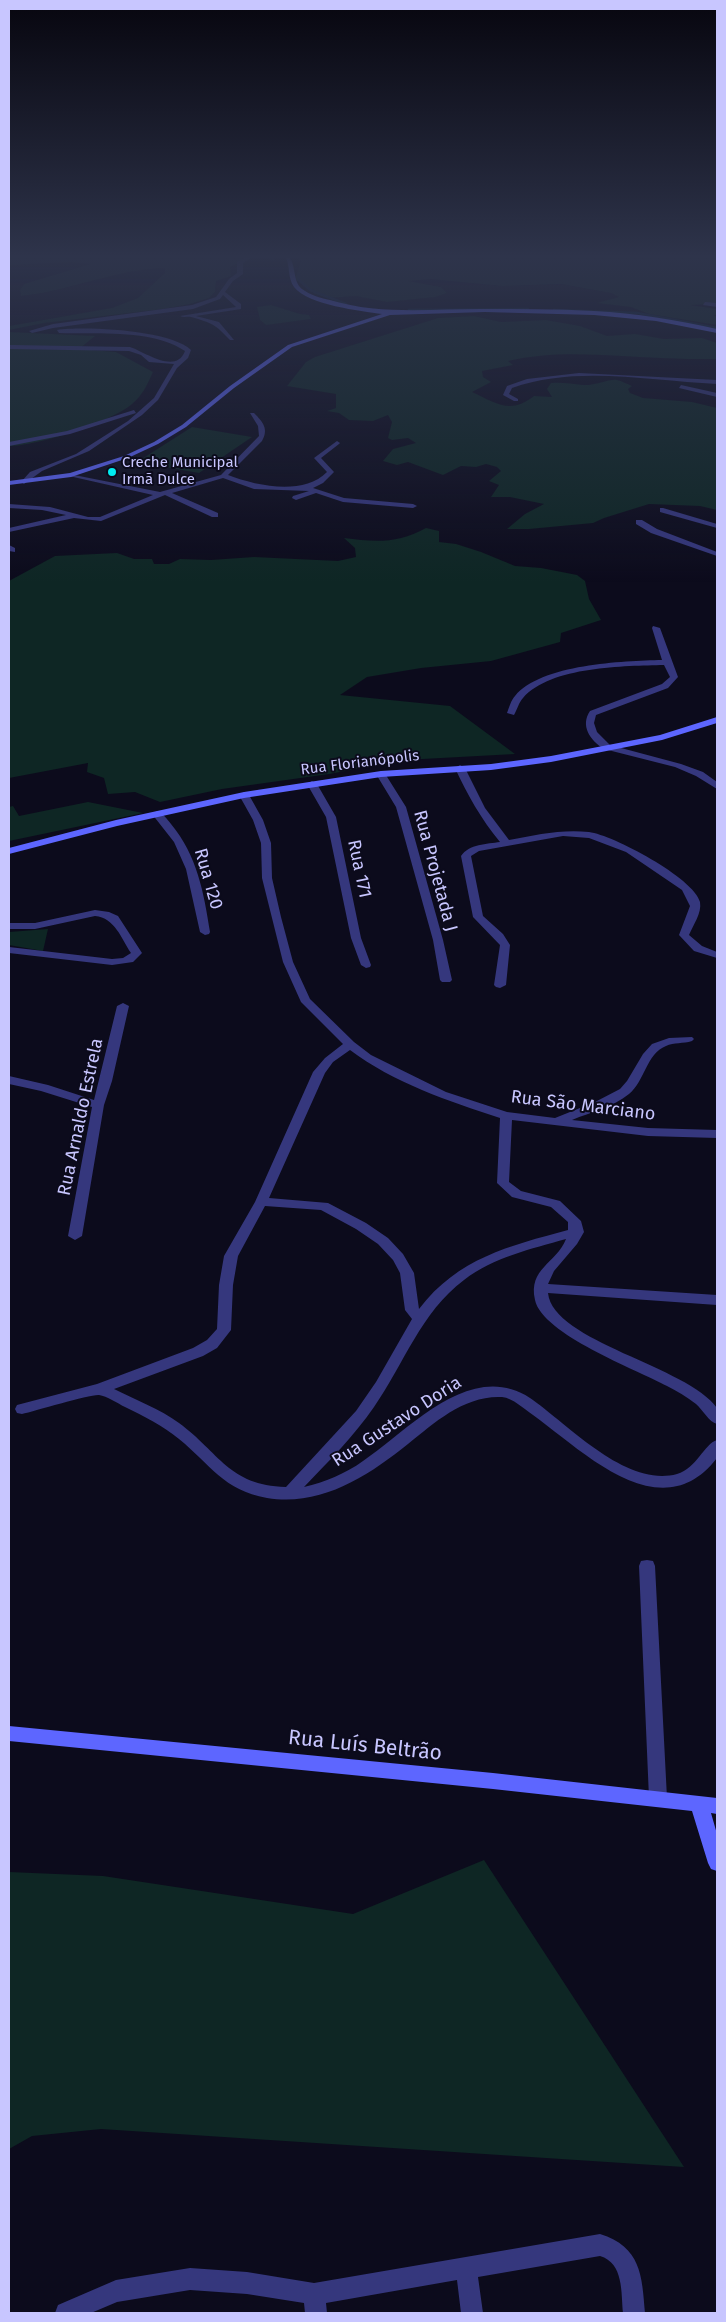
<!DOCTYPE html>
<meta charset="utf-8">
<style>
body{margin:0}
#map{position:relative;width:726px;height:2322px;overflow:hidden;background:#0c0b1c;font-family:"Fira Sans",sans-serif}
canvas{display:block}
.frame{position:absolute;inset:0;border:10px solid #c8c6ff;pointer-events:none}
</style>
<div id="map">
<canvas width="726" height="2322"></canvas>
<div class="frame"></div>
</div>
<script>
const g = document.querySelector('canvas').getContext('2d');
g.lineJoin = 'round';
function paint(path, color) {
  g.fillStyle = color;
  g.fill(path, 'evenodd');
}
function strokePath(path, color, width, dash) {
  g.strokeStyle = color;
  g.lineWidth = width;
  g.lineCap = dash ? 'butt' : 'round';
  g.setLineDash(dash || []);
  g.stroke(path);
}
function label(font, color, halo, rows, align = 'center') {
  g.font = font + ' "Fira Sans",sans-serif';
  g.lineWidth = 4;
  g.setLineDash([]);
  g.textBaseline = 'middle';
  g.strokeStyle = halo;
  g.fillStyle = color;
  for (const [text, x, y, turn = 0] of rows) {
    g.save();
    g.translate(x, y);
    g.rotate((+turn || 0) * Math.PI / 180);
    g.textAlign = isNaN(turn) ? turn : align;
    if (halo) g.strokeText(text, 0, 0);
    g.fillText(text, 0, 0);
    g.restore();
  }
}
paint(new Path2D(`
 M9,258H248L230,267L231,276L216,281L215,292L209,298L190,304L163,309L44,323L9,330V326L112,308L138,298L165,273V268C116,269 70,291 21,296L20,290L24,284L91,264L71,262L9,265Z
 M297,258H717V269H715L717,271V304L690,305L717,309V315H714L717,317V325L649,314L631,307L597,303L619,297L611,293L561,284L502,286L431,279L408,281L441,287L447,293L435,297L387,302L356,296L328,298L315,294L295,279L301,261Z
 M271,305L300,314L309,315L311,319L266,325L260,320L257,307Z
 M474,316L501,322L546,320L580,326L607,336L635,334L664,339L702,338L717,343V359H714C697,359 679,359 661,358C610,356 558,349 508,361L513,365L482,371L483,377L491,382L472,392C496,403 510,415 534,396L552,397L547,389L551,383C563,382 572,384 583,385C594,386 611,378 617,380C622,381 627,384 632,386L628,389L630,393L643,398L692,402L717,408V510L700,506L649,504L604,518L593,523L529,529H507L525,514L544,504L510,497H491L499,485L489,481L501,471L497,467L486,464L476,467L461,466L443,475L408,462L397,465L383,461L393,449L416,443L408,438L392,440L388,438L392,422L388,415L373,421L349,420L339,413L327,411L336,408V394L287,386L306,362L315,357L438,318Z
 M9,332L95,336L79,349L116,352L153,372C147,385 143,395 132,404C111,422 37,446 9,446Z
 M192,427L252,437L199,473L137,462Z
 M426,528L439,531V542L456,544L481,552L515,566L541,568L577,575L585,581L589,599L601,620L561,633L560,642L491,661L421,668L367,677L340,695L450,706L515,754L404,760L329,774L222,789L160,802L135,792L108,794L104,778L87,772L88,763L9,778V581L55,556L117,553L134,559H152L154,564H169L180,559L211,560L254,557L338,561L356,557L355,548L344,538C374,542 398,544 426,528Z
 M88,802L143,813L9,841V807L13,806L19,816Z
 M48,929L43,951L9,945V932Z
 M484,1860L684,2167L101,2129L32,2136L9,2149V1872L103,1876L353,1914Z`), '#0e2624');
strokePath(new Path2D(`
 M271,258L274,259
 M299,274L298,279L310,290L346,304
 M409,310L528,309
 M554,310L637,313L717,328`), '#09203d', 2.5);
paint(new Path2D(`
 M244,258H251L243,263V274L233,281L225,292L241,304V309L196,316L219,322L234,340H230C215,324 212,323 191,317C188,316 184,318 180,316L236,307L223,295L220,299L193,309L53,328L32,333L29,331L53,324L192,305L216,297L229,279L237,273V262Z
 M705,302L717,303V307L703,305Z
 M57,330C86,326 170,330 191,350L188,358L177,368L158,400L142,415L89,451L42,471L24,484L21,482L30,472L76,454L128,421L154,398L174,364L149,362L141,355L129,351L9,349V345L130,347C145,352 176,375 185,351C154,329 95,334 59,333Z
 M579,373L717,380V384C651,381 576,365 512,388L509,394L518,399V401H514L503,395L507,386L527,379Z
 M681,385L717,393V397L679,388Z
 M134,410L136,413L70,434L9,446V442L67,431Z
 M250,413H254C263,422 269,429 262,441L228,475C257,486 303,496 327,472L314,458L337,441L340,443L339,444L321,458L334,472L323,483L313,488L344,498L413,504L417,506L413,508L343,502L316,493L296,500L292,498L293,496L309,491L254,489L223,478L172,493L218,513V517H212L165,495L101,521L74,518L9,532V528L66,515L42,510L9,508V504L50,507L88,517H100L153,495L69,476V474L160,492L221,475L259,436L258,426Z
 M663,508L717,524V528L660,512V508Z
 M636,520H642L657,529L717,552V556L651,533L636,524Z
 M9,545L15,548V552L9,551Z
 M653,626L660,628L678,677L668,688L596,715L594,723L597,732L610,745L681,764L703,772L717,782V789L696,776L675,767L604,749C590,740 580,726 590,711L662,684L670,677L664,665C625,666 551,666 523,698C519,702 517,710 514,715L507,713C509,708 511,700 515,696C541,664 623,661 662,660L652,628Z
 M460,765L465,768L485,808L509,840C536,835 561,829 589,832C613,835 694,878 700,902C702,913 693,925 689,935L702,946L717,952V958L694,951L679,935L690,906L682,890L626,852L589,838L563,836L479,851L471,856L483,916L503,934L510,945L506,985L500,988L496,987L494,985L500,945L473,917L461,856C469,844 487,844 500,842C481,819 467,794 455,768Z
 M381,771L384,772L406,807L443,940L452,980L450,982H442L440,980L433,940L396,807L376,774Z
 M312,781L317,784L336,817L361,938L371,965L370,967L366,968L361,965L351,938L326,817L307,784Z
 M244,792L249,795L263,820L271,843L272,878L281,917L293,962L310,999L354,1042L371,1055L446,1092L507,1112L555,1118L595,1102L620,1089L627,1081L643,1054L652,1044L669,1038L692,1037L694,1039L692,1041C683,1044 674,1042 666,1046C646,1054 645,1081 629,1094C613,1107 591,1112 572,1120L648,1128L717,1130V1138L648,1136L512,1120L509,1182L521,1191L560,1201L581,1221L584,1232L577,1244L554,1271L548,1284L717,1295V1305L548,1293C553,1342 688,1366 717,1408V1424C709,1422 703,1410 696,1404C687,1397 677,1391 667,1386C637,1370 542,1334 535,1300C528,1268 556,1264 566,1239C531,1249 494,1257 464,1280C421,1312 404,1364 374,1407C354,1436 329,1461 304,1487C325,1482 345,1474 363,1461C409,1430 470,1359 530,1398C568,1424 626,1488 677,1474C697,1468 704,1444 717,1440V1458C661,1531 583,1451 533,1415C524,1409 513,1398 502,1397C465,1395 435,1422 408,1444C368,1476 321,1507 267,1498C223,1490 211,1465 179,1439C163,1426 144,1416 125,1407C117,1403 107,1396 99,1395C91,1394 35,1411 22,1414L17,1413L15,1409L17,1405L97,1384L193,1348L207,1340L217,1329L219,1285L224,1256L255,1202L313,1072L325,1058L343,1044L301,1002L283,962L262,878L261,843L253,820L239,795ZM350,1050C394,1083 448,1101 500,1118L497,1183L512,1197L551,1207L568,1222V1230C509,1246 458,1258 419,1309L414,1273L403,1254L388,1238L366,1223L328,1203L269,1198L325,1073L333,1062ZM265,1206L321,1210L356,1229L378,1244L393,1260L400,1273L405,1310L412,1319L376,1382L356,1411L286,1487C228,1485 220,1453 179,1423C160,1409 136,1400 114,1389L203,1356L217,1348L231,1330L233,1285L238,1256Z
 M157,811C163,813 167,819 171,824C197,855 204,893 210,932L209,934L205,935L200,932L186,869L174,842L152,814Z
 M95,910L109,912L118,916L142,953L133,962L112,965L9,953V947L112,959L123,958L131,953C121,938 115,918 95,916L35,929H9V923H35Z
 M123,1003L129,1006L112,1081L104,1105L82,1236L75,1240L68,1236L92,1107L41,1091L9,1084V1076L48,1085L94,1100L117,1006Z
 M647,1560L653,1561L655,1566L667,1798L664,1804L658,1806L652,1804L649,1798L639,1566L641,1561Z
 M600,2234C641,2247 642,2275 645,2313H623C621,2293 624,2263 600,2256L478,2277L483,2313H461L457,2280L326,2303L327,2313H305L304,2303L247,2294L190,2290L117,2302L91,2313H55L58,2305L116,2280L190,2268L247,2272L314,2283Z`), '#35377d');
paint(new Path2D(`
 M286,258H290C296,267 293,282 302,289C310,295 320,298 330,300C379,315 429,309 480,309C518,309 556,309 594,311C636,313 677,320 717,329V333L656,321L594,315L485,312L390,315L292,347L234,388L186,427L158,444L128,458L71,477L9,485V481L70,473L124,456L154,442L182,425L230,386L288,345L382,314C361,311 308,305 294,287C288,279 290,267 286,258Z
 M717,717V723L662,740L551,762L491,770L381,777L244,798L117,826L9,854V848L116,820L244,792L381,771L491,764L551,756L660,735Z
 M9,1726L493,1773L717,1798V1814L711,1813L717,1834V1871L711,1869L708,1863L692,1811L493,1789L9,1741Z`), '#5d66ff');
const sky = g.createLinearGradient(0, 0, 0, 583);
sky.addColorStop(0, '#07060f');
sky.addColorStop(0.44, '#2e344b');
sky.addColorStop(1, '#2e344b00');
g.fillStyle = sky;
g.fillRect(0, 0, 726, 583);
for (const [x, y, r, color] of [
 [112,472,5,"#00ecf1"]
]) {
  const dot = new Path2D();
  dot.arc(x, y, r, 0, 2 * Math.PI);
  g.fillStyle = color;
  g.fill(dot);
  strokePath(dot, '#0c0b1c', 2);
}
label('15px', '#c8c6ff', '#0c0b1c', [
 ["Creche Municipal",122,463],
 ["Irmã Dulce",122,480]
], 'left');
label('15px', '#c8c6ff', '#0c0b1c', [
 ["Rua Florianópolis",360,763,-7]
]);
label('18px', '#c8c6ff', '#0c0b1c', [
 ["Rua 171",359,869,78],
 ["Rua Projetada J",435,871,75],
 ["Rua 120",208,879,74],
 ["Rua São Marciano",583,1106,7],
 ["Rua Arnaldo Estrela",81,1117,-78],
 ["Rua Gustavo Doria",397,1422,-33]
]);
label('21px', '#c8c6ff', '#0c0b1c', [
 ["Rua Luís Beltrão",365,1746,6]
]);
</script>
